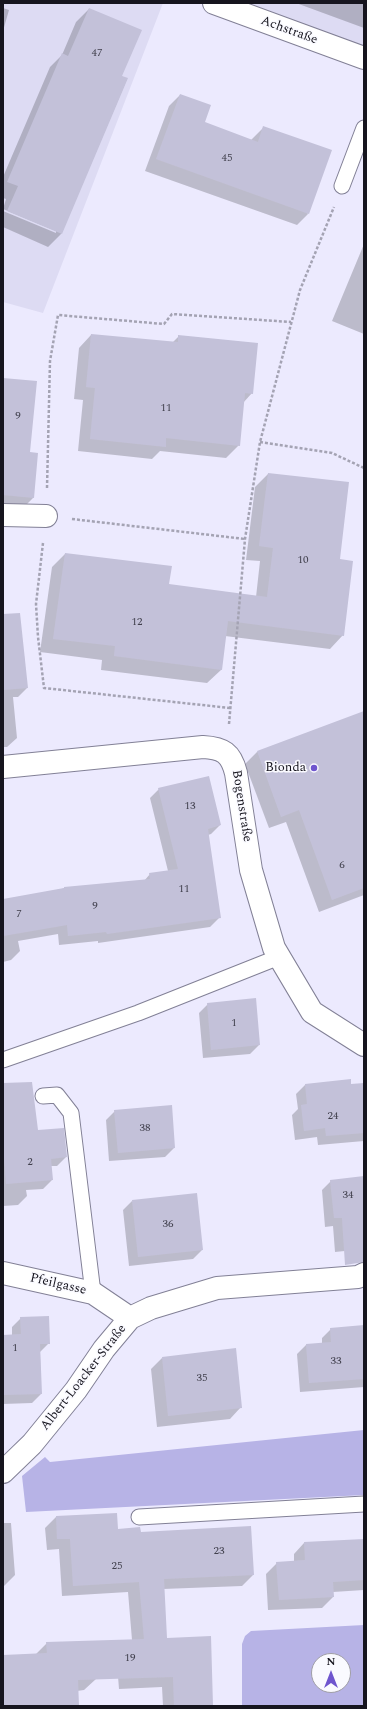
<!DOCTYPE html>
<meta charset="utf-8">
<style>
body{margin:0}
#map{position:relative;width:367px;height:1709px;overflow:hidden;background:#eceafe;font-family:Spectral,serif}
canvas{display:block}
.frame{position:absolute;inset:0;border:4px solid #16151e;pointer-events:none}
.north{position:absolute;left:311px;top:1653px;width:40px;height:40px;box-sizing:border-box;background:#fafaff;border:1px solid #9f9ea5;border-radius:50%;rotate:0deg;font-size:11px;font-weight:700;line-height:16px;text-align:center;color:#16151e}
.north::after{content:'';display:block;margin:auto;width:14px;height:18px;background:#6f55ce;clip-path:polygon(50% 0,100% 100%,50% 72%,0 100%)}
</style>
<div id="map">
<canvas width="367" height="1709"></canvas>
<div class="frame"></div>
<div class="north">N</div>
</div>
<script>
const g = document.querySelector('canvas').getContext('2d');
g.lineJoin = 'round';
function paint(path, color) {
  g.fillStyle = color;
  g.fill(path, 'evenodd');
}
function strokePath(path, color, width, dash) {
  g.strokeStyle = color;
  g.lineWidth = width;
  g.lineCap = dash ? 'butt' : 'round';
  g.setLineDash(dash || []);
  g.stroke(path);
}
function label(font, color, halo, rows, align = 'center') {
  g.font = font + ' Spectral,serif';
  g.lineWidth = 3;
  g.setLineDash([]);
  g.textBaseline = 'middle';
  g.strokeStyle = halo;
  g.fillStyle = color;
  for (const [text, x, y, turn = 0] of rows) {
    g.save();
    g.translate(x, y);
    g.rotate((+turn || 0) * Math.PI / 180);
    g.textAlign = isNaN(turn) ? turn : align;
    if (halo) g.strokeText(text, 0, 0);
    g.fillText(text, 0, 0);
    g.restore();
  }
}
paint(new Path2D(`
 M3,3H163L43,313L3,302Z
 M209,3H364V59Z`), '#dddbf3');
paint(new Path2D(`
 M364,1430V1495L26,1512L22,1476L45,1457L50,1462Z
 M364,1625V1706H242V1644L245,1636L251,1631ZM319,1661H343V1685H319Z`), '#b7b3e6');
paint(new Path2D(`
 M296,3H364V28Z
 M3,8L9,10L3,31Z
 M89,9L121,76L127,79L61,234L48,247L3,227V211L56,233V231L3,209L6,199L3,198V177L50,67L62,55L76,22Z
 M180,95L204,123L251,140L264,127L308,214L297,225L145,171L169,106Z
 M364,244V334L332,321Z
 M91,335L172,343L179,336L252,393L243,403L239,445L226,458L160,451L152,459L78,451L83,400L74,399L79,348Z
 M3,379L29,453L33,498L22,509L3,507Z
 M268,474L339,560L343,635L330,649L225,636L221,670L207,683L101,670L102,660L40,652L52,567L65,554L168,585L256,597L260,561L246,560L255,487Z
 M24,655L27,688L18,697H13L17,738L7,747H3V658Z
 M364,712V895L319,912L286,822L269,828L245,764L257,752Z
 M159,789L220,825L211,834L208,835L219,918L210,927L98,943V941L59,945L58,934L18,941L20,951L11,960L3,962V900L62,889L64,888L144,881L150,874L168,871L150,798Z
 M208,1004L259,1045L250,1054L203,1058L199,1013Z
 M3,1084L38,1131L66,1157L57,1166H51L52,1180L43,1189L26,1190L27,1196L18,1205L3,1206Z
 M364,1084V1141L318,1145L317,1137L295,1140L292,1115L298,1109L296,1094L305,1085H350Z
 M115,1111L174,1148L165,1157L109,1161L106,1120Z
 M364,1177V1249L335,1252L333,1226L325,1227L322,1190L331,1181Z
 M132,1201L202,1250L193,1259L129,1266L123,1210Z
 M21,1318L49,1343L40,1352L41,1394L32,1403L3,1404V1336L12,1335V1327Z
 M364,1326V1387L300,1392L297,1354L306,1345L322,1344V1338L331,1329Z
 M162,1358L241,1407L230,1419L157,1427L151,1369Z
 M56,1517L117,1530L140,1533L253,1575L242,1586L163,1589L166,1639L212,1706H163L162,1687L119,1689L116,1651L132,1640L128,1592L62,1596L59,1549L47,1550L45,1528Z
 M3,1523H11L15,1575L3,1587Z
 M364,1540V1590L333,1592V1597L322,1608L268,1610L266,1574L277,1563L294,1562V1554L304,1543Z
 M47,1643L96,1679L84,1690L77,1691L78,1706H3V1656L36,1654Z`), '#0003');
paint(new Path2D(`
 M89,8L142,30L122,76L128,78L62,234L7,211L18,186L7,182L62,53L68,56Z
 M180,94L211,105L205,122L258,142L263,126L332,150L309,214L156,159Z
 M91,334L178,342V335L258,343L253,394L245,393L240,446L166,438V447L90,439L95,388L86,387Z
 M3,378L37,381L30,452L38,453L34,498L3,495Z
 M268,473L349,482L340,559L353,561L344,636L228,621L222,670L114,656L115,646L53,639L65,553L172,566L169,584L267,597L273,548L259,546Z
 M20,613L28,688L3,690V614Z
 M364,711V888L332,900L299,810L281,817L257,751Z
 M209,776L221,825L208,829L221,918L107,934L106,932L68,936L67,925L3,936V899L64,888V887L150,879L149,873L178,869L158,788Z
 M256,998L260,1045L211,1050L207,1003Z
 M351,1079V1084L364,1083V1133L326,1136L325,1128L304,1131L301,1105L307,1104L305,1084Z
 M32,1082L38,1130L64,1128L67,1157L51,1159L53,1180L6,1184L3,1144V1083Z
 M172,1105L175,1148L118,1153L114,1110Z
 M364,1176V1262L345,1265L342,1218H334L330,1180Z
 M197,1193L203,1250L138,1257L132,1200Z
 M49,1316L50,1344H40L42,1394L3,1395V1335L21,1334L20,1317Z
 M364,1325V1379L309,1383L306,1344L331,1342L330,1328Z
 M236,1348L242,1408L168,1416L162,1357Z
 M117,1513L118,1529L140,1527L141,1532L251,1526L254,1575L164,1579L167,1638L211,1636L213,1706H174L173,1677L78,1680L79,1706H3V1655L47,1653L46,1642L144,1639L139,1582L73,1586L70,1539H57L56,1516Z
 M364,1539V1580L333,1582L334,1597L279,1600L276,1562L305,1560L304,1542Z`), '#c3c1d9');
const service = new Path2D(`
 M342,186L364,128
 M3,1060L138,1013L279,957
 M43,1096L57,1095L71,1113L93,1293
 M139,1517L364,1504`);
const minor = new Path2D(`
 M3,515L46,516
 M3,767L203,747C223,748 231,753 236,773L251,870L274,948L312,1012L364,1045
 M3,1273L93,1293L130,1318
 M3,1472L32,1444L76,1390L104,1349L130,1318L151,1308L217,1288L358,1277L364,1274`);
const secondary = new Path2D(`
 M214,3L364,58`);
strokePath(service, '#828096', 17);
strokePath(minor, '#828096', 24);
strokePath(secondary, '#828096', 24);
strokePath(new Path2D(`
 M260,442L332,453L364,468
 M47,488L50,361L58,315L164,324L172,314L291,322
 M72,519L245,539
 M43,543L36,604L38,637L44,688L230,708
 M229,724L245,539L260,442L300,290L334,207`), '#a4a3b3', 2.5, [3, 2]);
strokePath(service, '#fff', 15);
strokePath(minor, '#fff', 22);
strokePath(secondary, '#fff', 22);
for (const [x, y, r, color] of [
 [314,768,4,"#6f55ce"]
]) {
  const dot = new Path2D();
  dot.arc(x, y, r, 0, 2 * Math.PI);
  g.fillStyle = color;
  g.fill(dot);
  strokePath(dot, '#fafaff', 1.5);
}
label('11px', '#41404d', null, [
 ["47",97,54],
 ["45",227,159],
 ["11",166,409],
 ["9",18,417],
 ["10",303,561],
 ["12",137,623],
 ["13",190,807],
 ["6",342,866],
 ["11",184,890],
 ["9",95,907],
 ["7",19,915],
 ["1",234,1024],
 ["24",333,1117],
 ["38",145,1129],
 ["2",30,1163],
 ["34",348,1196],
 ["36",168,1225],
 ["1",15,1349],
 ["33",336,1362],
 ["35",202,1379],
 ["23",219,1552],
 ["25",117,1567],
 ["19",130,1659]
]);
label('13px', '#16151e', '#fafaff', [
 ["Achstraße",289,31,20],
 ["Bogenstraße",241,806,81],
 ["Pfeilgasse",58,1285,13],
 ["Albert-Loacker-Straße",84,1378,-52]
]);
label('13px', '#16151e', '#fafaff', [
 ["Bionda",306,768]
], 'right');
</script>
